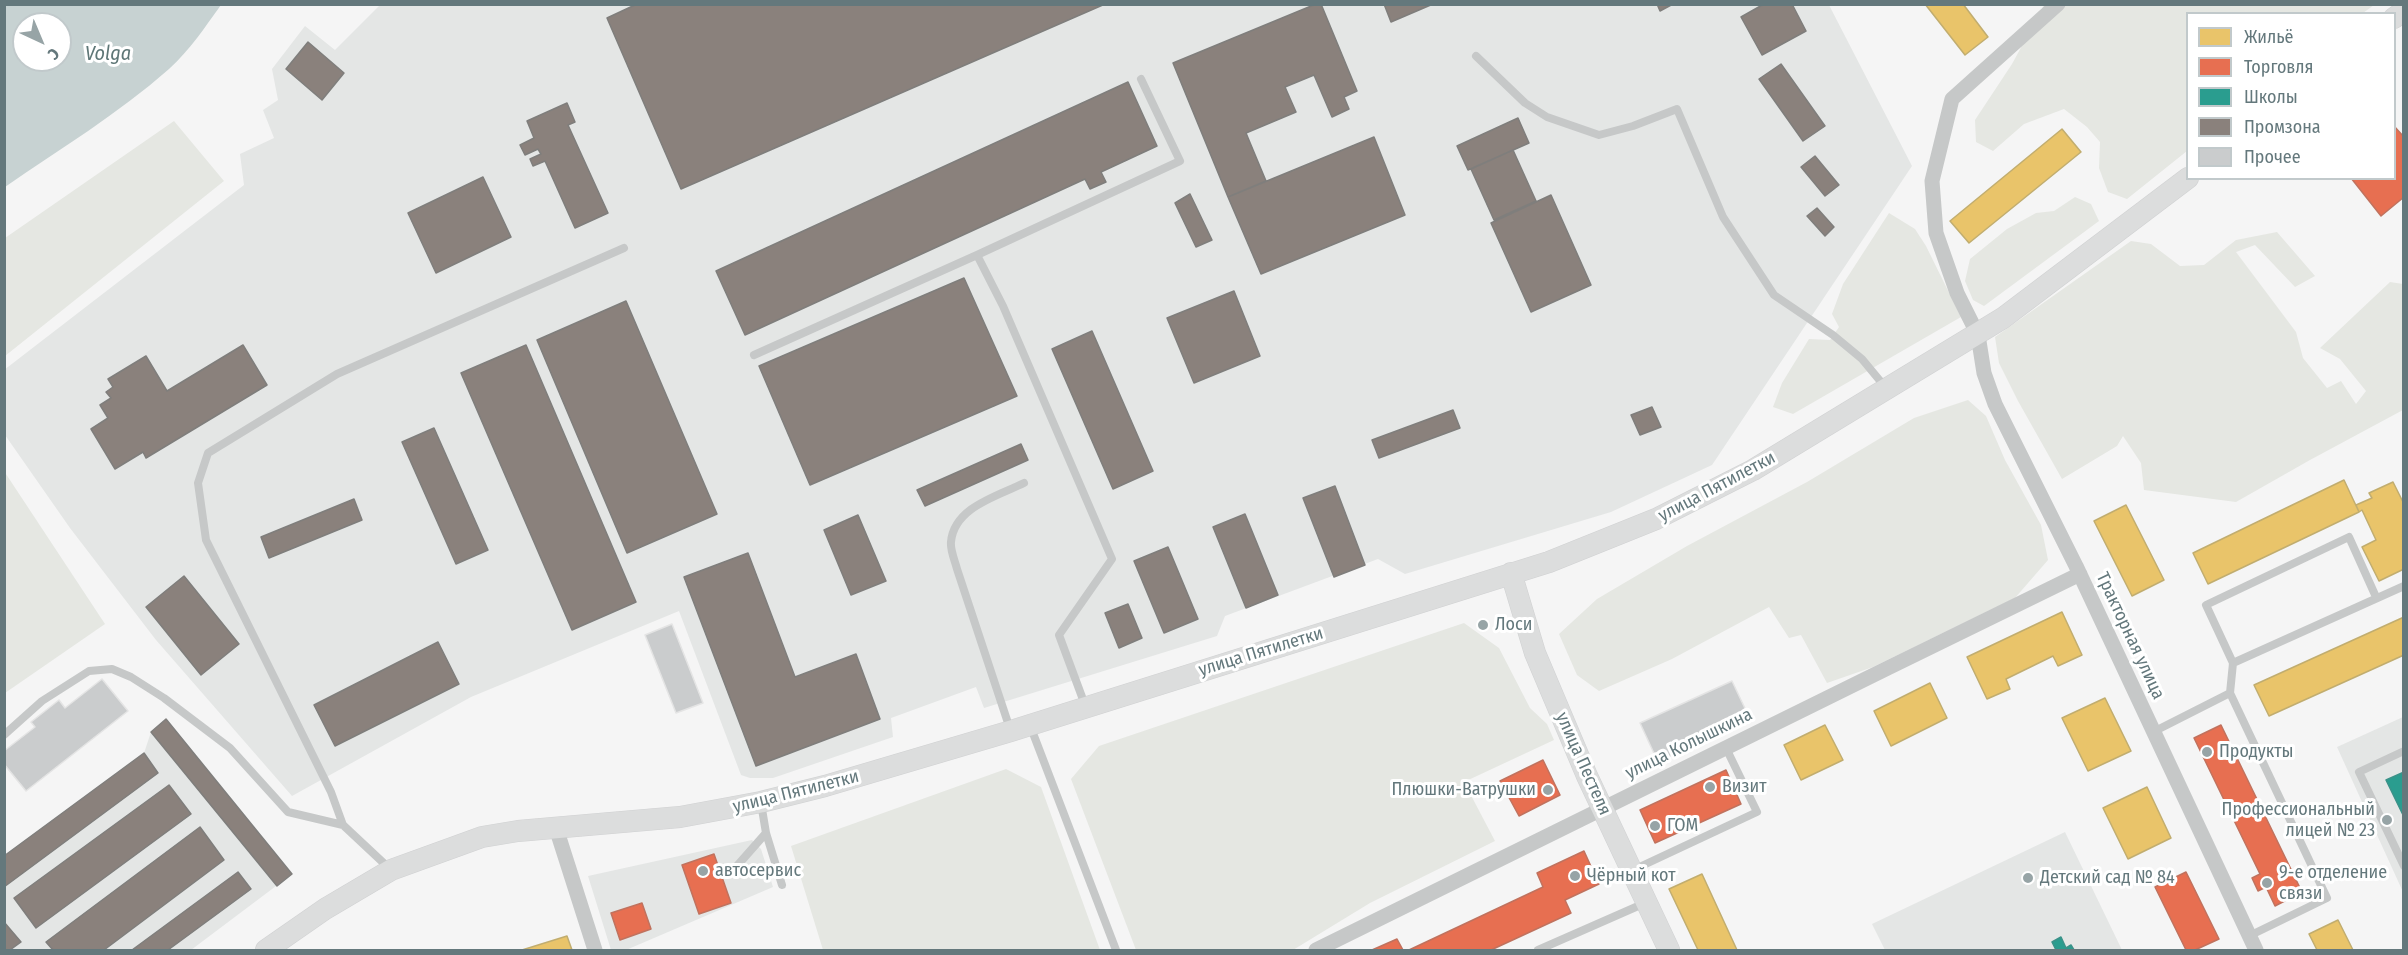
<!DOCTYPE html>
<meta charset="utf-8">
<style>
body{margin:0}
#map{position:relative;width:2408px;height:955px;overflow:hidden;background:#f5f5f5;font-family:"Fira Sans Condensed",sans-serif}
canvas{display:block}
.frame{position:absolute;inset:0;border:6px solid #64787c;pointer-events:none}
.legend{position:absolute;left:2186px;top:12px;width:210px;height:168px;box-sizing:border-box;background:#fff;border:2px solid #c1c9cb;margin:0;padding:8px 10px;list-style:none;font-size:18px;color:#64787c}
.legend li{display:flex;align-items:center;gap:12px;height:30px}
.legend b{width:30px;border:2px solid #c1c9cb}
.north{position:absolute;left:12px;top:12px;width:60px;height:60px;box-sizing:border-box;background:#fff;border:2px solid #c1c9cb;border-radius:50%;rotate:136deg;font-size:16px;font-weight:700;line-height:24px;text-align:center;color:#64787c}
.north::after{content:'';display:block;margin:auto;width:21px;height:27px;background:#97a4a6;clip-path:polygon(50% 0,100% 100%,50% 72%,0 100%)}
</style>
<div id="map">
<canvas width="2408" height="955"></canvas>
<div class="frame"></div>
<ul class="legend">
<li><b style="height:16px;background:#e9c46a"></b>Жильё</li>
<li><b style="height:16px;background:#e76f51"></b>Торговля</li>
<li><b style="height:16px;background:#2a9d8f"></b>Школы</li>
<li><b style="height:16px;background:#8a817c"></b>Промзона</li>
<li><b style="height:16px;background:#cacccd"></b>Прочее</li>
</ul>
<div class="north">С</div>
</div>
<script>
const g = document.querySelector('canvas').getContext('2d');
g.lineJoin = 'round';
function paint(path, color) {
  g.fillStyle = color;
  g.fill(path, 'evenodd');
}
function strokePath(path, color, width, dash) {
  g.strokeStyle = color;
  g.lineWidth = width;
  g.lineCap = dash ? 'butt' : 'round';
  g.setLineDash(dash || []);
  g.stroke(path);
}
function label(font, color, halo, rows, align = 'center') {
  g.font = font + ' "Fira Sans Condensed",sans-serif';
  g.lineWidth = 6;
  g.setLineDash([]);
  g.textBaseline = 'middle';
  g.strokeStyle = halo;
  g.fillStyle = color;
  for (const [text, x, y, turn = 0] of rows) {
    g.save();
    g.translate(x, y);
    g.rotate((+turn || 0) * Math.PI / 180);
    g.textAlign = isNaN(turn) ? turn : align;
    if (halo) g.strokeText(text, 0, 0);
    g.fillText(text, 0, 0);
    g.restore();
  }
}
paint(new Path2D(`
 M380,5H1829L1912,166L1712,465L1611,512L1405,574L1378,559L1225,616L1217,636L984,708L976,687L891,718L893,737L773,778H750L741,775L679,611L471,697L292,796L156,640L70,528L5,435L4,370L244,185L240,154L274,138L263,110L278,100L272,69L305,26L335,50Z
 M2403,717V892L2337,747Z
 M166,719L292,874L191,950H5V856L144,753L151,732Z
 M2065,832L2122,950H1885L1872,924Z
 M752,840L761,849L773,887L626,950H611L588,876Z`), '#e4e6e5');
paint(new Path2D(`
 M2044,5H2374L2363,13L2188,14L2187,151L2127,199L2108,192L2099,168L2100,142L2087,127L2064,109L2024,124L1993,151L1976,142L1975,120L2012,64Z
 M174,121L224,181L5,356V238Z
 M2075,197L2091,204L2099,221L1984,306L1973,300L1965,281L1970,259L2007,229L2036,213L2054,211Z
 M1889,213L1915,229L1926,246L1961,317L1793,414L1773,407L1782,383L1809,339L1830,340L1839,327L1832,314L1843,284Z
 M2277,232L2315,276L2295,287L2255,245L2236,252L2296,332L2303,358L2327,388L2341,381L2356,404L2366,391L2340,359L2320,348L2390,282L2403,284V410L2310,460L2236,502L2144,490L2141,463L2123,436L2117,446L2062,479L2018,401L1999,363L1995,337L2131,241L2151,244L2180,266L2204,265L2236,240Z
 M1968,400L1986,416L2005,460L2041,525L2048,560L2015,598L1873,667L1827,683L1801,635L1789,638L1769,607L1672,659L1599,691L1577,675L1559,634L1597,599L1687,546L1807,482L1914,418Z
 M4,471L105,624L5,693H4Z
 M1464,623L1499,648L1530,708L1547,724L1554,740L1464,782L1495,841L1370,903L1293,950H1136L1071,779L1099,746Z
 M1006,769L1041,787L1100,950H823L791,846Z`), '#e5e7e2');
paint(new Path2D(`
 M5,4H221V5C205,27 190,50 169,69C118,114 60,149 5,187ZM24,24H60V60H24Z`), '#c7d2d2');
const homes = new Path2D(`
 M1925,4H1963L1988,37L1965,55Z
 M2062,129L2081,152L1969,243L1950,221Z
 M2344,480L2359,512L2208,584L2193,553Z
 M2393,482L2404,504V569L2379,581L2362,547L2376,540L2362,510L2359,512L2356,505L2372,498L2369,493Z
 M2126,505L2164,580L2132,596L2094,521Z
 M2062,612L2082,655L2058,666L2053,656L2006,679L2010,689L1987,699L1967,657Z
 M2404,617V655L2269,716L2254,685Z
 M1930,683L1947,718L1891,746L1874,711Z
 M2105,698L2131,751L2088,771L2062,718Z
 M1825,725L1843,760L1801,780L1784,745Z
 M2147,787L2171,838L2128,859L2103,808Z
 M1702,874L1737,950H1698L1669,889Z
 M2338,920L2353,950H2317L2309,934Z
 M567,936L572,950H522Z`);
paint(homes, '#e9c46a');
strokePath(homes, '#c1ad6f', 1.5);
const shops = new Path2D(`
 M2394,126L2404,137V197L2381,216L2351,178H2394Z
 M2221,725L2302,892L2275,906L2266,887L2258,891L2252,878L2260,874L2194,738Z
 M1543,760L1560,795L1519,816L1500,781Z
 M1726,770L1741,804L1655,843L1640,810Z
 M1584,851L1599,884L1565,900L1571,913L1491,950H1409L1543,887L1537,873Z
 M714,854L731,903L699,914L682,865Z
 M2186,872L2219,939L2195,950H2186L2155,887Z
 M642,903L651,929L620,940L611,913Z
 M1397,939L1403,950H1372Z`);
paint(shops, '#e76f51');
strokePath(shops, '#c0725e', 1.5);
const schools = new Path2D(`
 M2404,772V817L2386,780Z
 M2061,937L2066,948L2071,945L2074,950H2056L2052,942Z`);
paint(schools, '#2a9d8f');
strokePath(schools, '#3b9289', 1.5);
const industry = new Path2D(`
 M637,4H1105L681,189L607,18Z
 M1316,4H1321L1357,91L1344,97L1349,109L1332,117L1314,75L1285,87L1296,112L1246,133L1266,181L1228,197L1173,63Z
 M1384,4H1433L1391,22Z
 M1657,4H1673L1660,11Z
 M1764,4H1792L1806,31L1762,55L1741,17Z
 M308,42L344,73L322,100L286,69Z
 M1781,64L1825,126L1803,141L1759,79Z
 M1128,82L1157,146L1101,172L1106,182L1090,189L1085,179L745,335L716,271Z
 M567,103L575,122L568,125L608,213L575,228L545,161L533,166L530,159L541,154L538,149L525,155L520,145L534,138L527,121Z
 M1518,118L1529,143L1468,170L1457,146Z
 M1374,137L1405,215L1261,274L1228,197Z
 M1513,150L1536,201L1494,220L1471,169Z
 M1815,156L1839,185L1825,196L1801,167Z
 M483,177L511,237L436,273L408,213Z
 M1190,194L1212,240L1196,247L1175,203Z
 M1551,195L1591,285L1531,312L1491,223Z
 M1817,208L1834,227L1825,236L1807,216Z
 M964,278L1017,396L810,485L759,366Z
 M1234,291L1260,356L1194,383L1167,318Z
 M626,301L717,514L627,553L537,340Z
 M1092,331L1153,471L1113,489L1052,349Z
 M243,345L267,385L146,458L143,452L115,469L91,429L108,418L100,405L111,398L106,392L113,387L108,379L146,356L167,391Z
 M526,345L636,602L572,630L461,373Z
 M1652,407L1661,427L1640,435L1631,415Z
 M1453,410L1460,428L1379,458L1372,440Z
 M434,428L488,550L456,564L402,442Z
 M1021,444L1028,460L925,506L917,490Z
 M1335,486L1365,565L1334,577L1303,498Z
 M354,499L362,520L269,558L261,537Z
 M1245,514L1278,595L1246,608L1213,527Z
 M858,515L886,581L851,595L824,530Z
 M1168,547L1198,619L1164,633L1134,561Z
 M748,553L795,677L856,654L880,719L756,766L684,577Z
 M184,576L239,644L201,675L146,607Z
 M1128,604L1142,638L1119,648L1105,613Z
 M438,642L459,684L335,746L314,705Z
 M166,719L292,874L277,886L151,732Z
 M144,753L158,773L4,887V856Z
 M169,785L191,814L36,928L14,898Z
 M200,827L224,860L104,950H53L46,942Z
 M238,872L251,889L168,950H132Z
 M4,922L21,942L10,950H4Z`);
paint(industry, '#8a817c');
strokePath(industry, '#7f7e7c', 1.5);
const building = new Path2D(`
 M672,624L703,703L676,713L645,635Z
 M102,679L128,711L26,791L4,764V751L35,727L31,722L59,700L65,708Z
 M1732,681L1750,719L1658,762L1640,723Z`);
paint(building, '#cacccd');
strokePath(building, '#e4e4e4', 1.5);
const secondary = new Path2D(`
 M2394,18L2404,11
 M1511,573L1535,653L1587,776L1669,950
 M266,950L325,909L391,870L482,837L518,831L680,817L761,802L825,786L1011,731L1549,562L1656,519L1753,470L2003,318L2188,178`);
strokePath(secondary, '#d0d1d2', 22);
strokePath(new Path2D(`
 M1476,56L1525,103L1547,117L1599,135L1633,126L1677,109L1723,217L1774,295L1833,335L1862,359L1886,388
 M977,255L1003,306L1112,559L1059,635L1085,705
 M754,355L977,255L1180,161L1141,79
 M2233,663L2206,605L2349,537L2376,597
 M2230,693L2327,898L2249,936
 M1031,728L1116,950
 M1010,729L957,569C955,561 950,550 951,542C954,507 998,496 1024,483
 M2153,732L2230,693L2233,663L2404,586
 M4,735L42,701L89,671L112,669L131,677L164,698L230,748L288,812L343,825
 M2404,751L2359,772L2404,866
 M761,803L766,833L782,885
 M736,867L766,833
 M390,869L343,825L331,792L206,540L198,483L208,453L337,374L624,248
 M1633,870L1757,812L1726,748
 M1538,950L1645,903`), '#c6c8c8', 8);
strokePath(new Path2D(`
 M2058,4L1952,99L1932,181L1936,233L1957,293L1978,335L1984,373L1995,404L2076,566L2256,950
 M556,828L595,950
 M1316,950C1569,823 1825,699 2080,574`), '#c6c8c8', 15);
strokePath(secondary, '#dcdddd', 21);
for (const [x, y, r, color] of [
 [1483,625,6,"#97a4a6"],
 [2207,752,6,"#97a4a6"],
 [1710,787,6,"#97a4a6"],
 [1548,790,6,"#97a4a6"],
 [2387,820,6,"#97a4a6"],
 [1655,826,6,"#97a4a6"],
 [703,871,6,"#97a4a6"],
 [1575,876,6,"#97a4a6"],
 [2028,878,6,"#97a4a6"],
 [2267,883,6,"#97a4a6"]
]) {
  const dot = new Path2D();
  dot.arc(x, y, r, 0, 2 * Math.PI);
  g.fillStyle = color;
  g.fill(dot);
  strokePath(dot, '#fff', 2);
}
label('18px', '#64787c', '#fff', [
 ["улица Пятилетки",1717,487,-28],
 ["Тракторная улица",2130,636,65],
 ["улица Пятилетки",1261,652,-17],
 ["улица Колышкина",1689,744,-26],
 ["улица Пестеля",1583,764,66],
 ["улица Пятилетки",796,792,-14]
]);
label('18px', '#64787c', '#fff', [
 ["Лоси",1495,625],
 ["Продукты",2219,752],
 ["Визит",1722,787],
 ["Плюшки-Ватрушки",1536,790,"right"],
 ["Профессиональный",2375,810,"right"],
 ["лицей № 23",2375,831,"right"],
 ["ГОМ",1667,826],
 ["автосервис",715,871],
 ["9-е отделение",2279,873],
 ["связи",2279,894],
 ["Чёрный кот",1587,876],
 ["Детский сад № 84",2040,878]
], 'left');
label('italic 20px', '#5f7777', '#fff', [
 ["Volga",108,54]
]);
</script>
